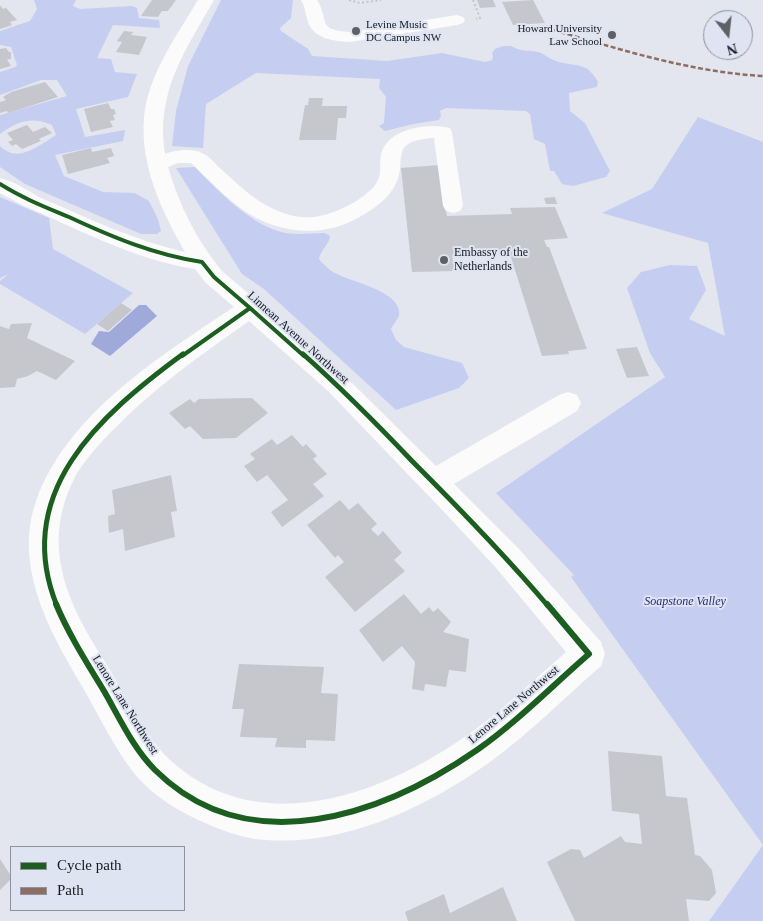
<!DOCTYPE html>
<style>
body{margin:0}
#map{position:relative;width:763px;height:921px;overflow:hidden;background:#e3e6ee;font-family:Georgia,serif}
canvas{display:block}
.legend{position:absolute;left:10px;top:846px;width:175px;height:65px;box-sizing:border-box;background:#dfe4f2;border:1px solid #8f929d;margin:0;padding:6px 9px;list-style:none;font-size:15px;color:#16181d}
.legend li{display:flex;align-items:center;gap:10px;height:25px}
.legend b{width:25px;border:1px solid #8f929d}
.north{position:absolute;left:703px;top:10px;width:50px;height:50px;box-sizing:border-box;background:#dfe4f2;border:1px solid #8f929d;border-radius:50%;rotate:164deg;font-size:14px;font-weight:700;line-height:20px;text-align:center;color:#16181d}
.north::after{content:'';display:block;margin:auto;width:18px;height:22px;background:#5e6066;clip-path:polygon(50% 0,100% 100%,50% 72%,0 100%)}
</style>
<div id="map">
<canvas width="763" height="921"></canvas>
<ul class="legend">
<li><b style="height:6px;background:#1b5e20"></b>Cycle path</li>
<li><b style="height:6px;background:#8d6e63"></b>Path</li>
</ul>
<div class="north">N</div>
</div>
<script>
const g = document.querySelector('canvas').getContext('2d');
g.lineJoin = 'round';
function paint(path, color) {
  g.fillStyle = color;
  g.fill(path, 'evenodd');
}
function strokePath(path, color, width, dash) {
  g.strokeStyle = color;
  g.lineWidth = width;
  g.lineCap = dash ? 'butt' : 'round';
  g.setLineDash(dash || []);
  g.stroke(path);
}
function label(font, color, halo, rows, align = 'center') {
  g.font = font + ' Georgia,serif';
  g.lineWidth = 4;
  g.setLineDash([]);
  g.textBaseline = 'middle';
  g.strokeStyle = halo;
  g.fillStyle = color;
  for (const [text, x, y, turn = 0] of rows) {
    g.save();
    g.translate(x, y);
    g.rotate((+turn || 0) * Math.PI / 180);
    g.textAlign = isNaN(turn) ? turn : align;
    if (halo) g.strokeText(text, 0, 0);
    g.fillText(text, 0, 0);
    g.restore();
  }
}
paint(new Path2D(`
 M34,0H76L73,6L80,9L132,6L137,8L139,18L159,20L160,28L113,25L97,58L111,59L115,72L137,74L128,97L76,109L85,137L125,130L123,141L55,155L64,176L103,192L135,193L149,201L158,219L161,231L157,234H141L25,184L0,167V146C18,164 38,146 56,135L52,125C31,116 18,121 0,134V115L67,96L57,80H41L0,95V72L15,67L17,65L11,47L0,45V31L30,21L37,9Z
 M221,0H293L291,18L280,28L281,31L308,49L312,56L387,61L442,53L485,62L492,60L493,56L492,53L495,49L503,46H511C523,53 530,49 541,53C547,56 552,60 559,62C579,67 587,62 598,82L597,87L569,93L570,111L585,123L610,171L606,177L573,186L562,184L554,171H550L545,144L534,139L530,114L526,111L446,108L440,111L441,116L439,120L413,124L385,131L379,126L384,123L386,97L379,88L380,79L256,73L206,104L203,148L172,146L176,111L188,66Z
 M698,117L763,142V921H709L763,845L571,577L574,575L496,493L665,377L650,353L627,288L641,272L670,265L697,266L706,290L689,319L725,336L708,243L602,213L652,189Z
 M195,167C216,189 248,222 278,231C291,236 310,233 325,233L330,236C329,245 321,249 319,259C324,265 330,271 337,274C352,282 404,292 399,316C397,320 393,325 391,329L396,340L404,347L462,363L469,378L459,388L396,410L264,289L242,274L176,168Z
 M0,197L49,218L53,249L133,293L85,334L0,284V281L9,274L0,278Z`), '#c5cef1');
paint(new Path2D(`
 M139,305H146L157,316L110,356L91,344L99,331L109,332Z`), '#9faada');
paint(new Path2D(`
 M152,0H176L168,11H162L158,17L141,16Z
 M477,0H493L496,7L480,8Z
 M533,0L545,23L513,25L502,2Z
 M0,5L3,9L6,8L17,20L10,22L12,25L0,29Z
 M124,31L133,32L131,35L147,37L139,55L116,52L122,42L117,41Z
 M6,48L9,52H11V59H7L11,66L0,69V49Z
 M45,82L58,97L8,113L7,111L0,113V102L6,100L3,97L11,92Z
 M309,98H323L322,106H347L346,118H338L336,140H299L305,105H308Z
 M108,103L111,109H114L116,114L113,115L115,120L110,121L113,127L91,132L84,109Z
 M27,125L33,132L45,127L52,133L39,139L41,141L22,149L16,144L12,146L8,142L13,140L7,133Z
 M91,148L92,152L111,148L114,156L107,158L110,163L68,174L62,155Z
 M439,165L447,216L512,214L510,208L555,207L568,238L544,240L547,247H549L587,349L568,351L569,354L542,356L509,251L452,255L455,271L412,272L401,168Z
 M555,197L557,204H546L544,198Z
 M121,303L132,310L108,331L97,324Z
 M32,323L27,338L75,361L56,380L37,371L28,376L17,379L15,387L0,388V326L9,329L11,324Z
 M637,347L649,376L627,378L616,349Z
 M252,398L268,413L236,438L203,439L190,426L185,429L169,413L190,399L194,403L199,399Z
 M292,435L303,447L306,444L317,456L313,459L327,474L313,484L324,496L282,527L271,512L288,500L267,475L257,482L244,466L255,459L250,454L272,439L277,445Z
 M171,475L177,511L171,512L175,537L125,551L123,529L109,533L108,516L115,514L112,490Z
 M340,500L349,510L358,503L377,524L371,529L378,536L383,531L402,553L394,560L405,571L355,612L325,577L344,562L338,555L335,558L307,525Z
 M404,594L421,614L429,607L433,612L438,608L451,622L443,632L469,639L466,672L449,670L446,687L425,684L424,691L412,689L415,662L402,646L383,662L359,630Z
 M239,664L324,667L321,693L338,694L335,741L306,740V748L275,747L277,738L240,737L244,709H232Z
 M608,751L662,756L666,796L687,798L695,855L700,856L712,870L716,893L709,901L686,899L689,921H575L547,862L571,849L580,850L584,858L621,836L625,842L642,844L639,814L612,811Z
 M0,859L11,876L10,880L0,890Z
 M503,887L517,921H408L405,912L444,894L450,913Z`), '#c5c7cd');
strokePath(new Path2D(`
 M349,0L360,3L381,0
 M473,0L480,18L476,19`), '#c6c6c8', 2, [2, 2.5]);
paint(new Path2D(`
 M198,0H214C185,51 155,93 165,154C175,150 193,148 202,153C210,156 216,165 222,170C248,194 276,220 314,217C333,215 370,198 378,180C382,172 379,163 381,154C388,128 428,123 450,128L452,132L463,206L460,211L453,213L446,211L443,206L434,138C384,141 411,162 393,189C384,203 369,212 354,220C317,239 272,232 239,207C222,194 207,178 191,163H178L168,167C179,205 197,241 222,271L346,377L436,466L559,395L568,392L577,395L581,403L577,411L454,484L519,549L601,642L605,654L601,666C564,698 530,733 490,762C427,807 345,846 266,840C247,839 229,833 212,826C186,815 160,801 141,781C118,757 97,711 79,681C47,627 14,564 36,501C67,414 160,356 234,307L206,283L195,269C148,262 105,242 62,223C41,213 20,205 0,193V178C14,181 28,191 41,198C88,218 135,241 185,252C158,205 133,150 148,95C158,61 180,30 198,0ZM249,321L328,391L447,515L497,569L566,652C533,681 502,711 466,736C380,796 257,841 169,759C143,735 120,685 100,654C65,598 42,543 74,479C82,463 96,448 108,435C150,391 199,356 249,321Z
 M301,0H317C330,21 316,30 350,32L457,15L463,17L465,20L463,23L457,25L350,42C333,41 312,39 307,19C305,12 305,6 301,0Z`), '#fbfbfc');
strokePath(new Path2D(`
 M553,30C623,50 690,72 763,76`), '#8d6e63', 2.5, [5, 2.5]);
strokePath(new Path2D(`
 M0,184C22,198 45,207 69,217C112,237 155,255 202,262L214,277L250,308
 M250,308L304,356
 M182,356L250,308`), '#1b5e20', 4);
strokePath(new Path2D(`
 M303,354C341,388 377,424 412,461C459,508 505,555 548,606
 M57,606C11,493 100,415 183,354`), '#1b5e20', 5);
strokePath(new Path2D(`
 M56,604C69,635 87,663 104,691C119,717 133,748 155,770C249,863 383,815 477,750C517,722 552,686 589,654L547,604`), '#1b5e20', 6);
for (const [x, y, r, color] of [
 [356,31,5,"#5e6066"],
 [612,35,5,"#5e6066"],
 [444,260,5,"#5e6066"]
]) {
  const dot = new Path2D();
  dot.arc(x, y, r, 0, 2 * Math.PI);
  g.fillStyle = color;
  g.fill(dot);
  strokePath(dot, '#dfe4f2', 2);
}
label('11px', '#16181d', '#dfe4f2', [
 ["Levine Music",366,25],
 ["DC Campus NW",366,38],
 ["Howard University",602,29,"right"],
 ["Law School",602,42,"right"]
], 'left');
label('12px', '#16181d', '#dfe4f2', [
 ["Embassy of the",454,253],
 ["Netherlands",454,267]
], 'left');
label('12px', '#16181d', '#dfe4f2', [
 ["Linnean Avenue Northwest",298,338,42],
 ["Lenore Lane Northwest",125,705,58],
 ["Lenore Lane Northwest",514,705,-40]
]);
label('italic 12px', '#262c78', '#dfe4f2', [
 ["Soapstone Valley",685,602]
]);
</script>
